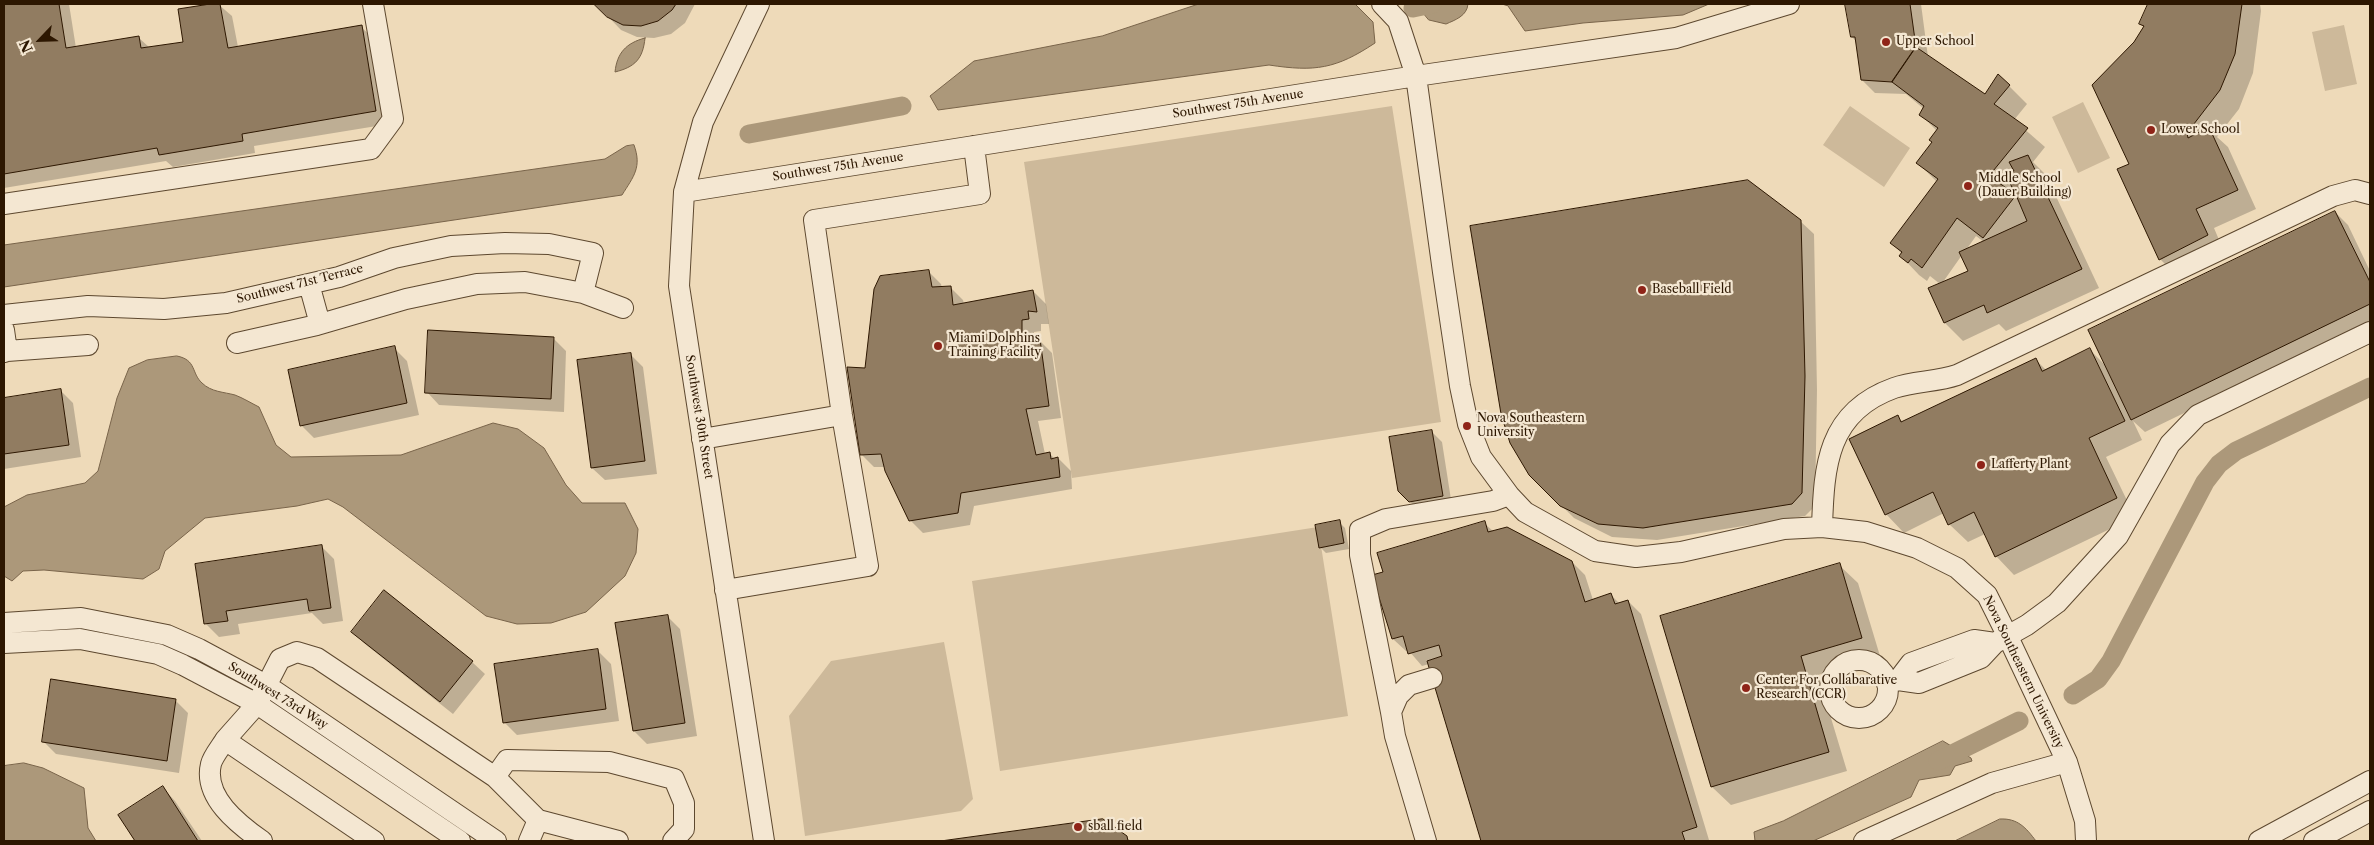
<!DOCTYPE html>
<style>
body{margin:0}
#map{position:relative;width:2374px;height:845px;overflow:hidden;background:#eedab9;font-family:"Libre Caslon Text",serif}
canvas{display:block}
.frame{position:absolute;inset:0;border:5px solid #2d1701;pointer-events:none}
.north{position:absolute;left:15px;top:15px;width:50px;height:50px;-webkit-text-stroke:4px #f4e7d2;paint-order:stroke;rotate:246deg;font-size:14px;font-weight:700;line-height:20px;text-align:center;color:#2d1701}
.north::after{content:'';display:block;margin:auto;width:18px;height:22px;background:#2d1701;clip-path:polygon(50% 0,100% 100%,50% 72%,0 100%)}
</style>
<div id="map">
<canvas width="2374" height="845"></canvas>
<div class="frame"></div>
<div class="north">N</div>
</div>
<script>
const g = document.querySelector('canvas').getContext('2d');
g.lineJoin = 'round';
function paint(path, color) {
  g.fillStyle = color;
  g.fill(path, 'evenodd');
}
function strokePath(path, color, width, dash) {
  g.strokeStyle = color;
  g.lineWidth = width;
  g.lineCap = dash ? 'butt' : 'round';
  g.setLineDash(dash || []);
  g.stroke(path);
}
function label(font, color, halo, rows, align = 'center') {
  g.font = font + ' "Libre Caslon Text",serif';
  g.lineWidth = 4.5;
  g.setLineDash([]);
  g.textBaseline = 'middle';
  g.strokeStyle = halo;
  g.fillStyle = color;
  for (const [text, x, y, turn = 0] of rows) {
    g.save();
    g.translate(x, y);
    g.rotate((+turn || 0) * Math.PI / 180);
    g.textAlign = isNaN(turn) ? turn : align;
    if (halo) g.strokeText(text, 0, 0);
    g.fillText(text, 0, 0);
    g.restore();
  }
}
paint(new Path2D(`
 M2344,25L2357,84L2325,91L2312,32Z
 M2083,102L2110,158L2078,173L2052,117Z
 M1392,106L1441,422L1072,478L1024,162Z
 M1850,106L1910,148L1884,187L1823,145Z
 M1318,527L1348,716L1000,771L972,581Z
 M944,642L973,799L961,811L805,836L789,716L831,661Z`), '#cdb99a');
const water = new Path2D(`
 M1199,4H1355L1373,22L1375,43C1336,69 1315,72 1269,65L938,110L930,96L974,61L1102,36Z
 M1416,4H1468C1467,16 1455,20 1446,24L1429,20Z
 M1502,4H1709L1683,15L1583,23L1525,31L1508,6Z
 M645,38C643,59 635,67 615,72C617,53 626,43 645,38Z
 M634,145C642,167 634,176 622,195L4,287V245L605,159L626,146Z
 M177,356C197,360 191,373 202,383C211,392 224,392 235,395C243,398 251,403 259,407L276,445L291,457L401,455L493,423L518,429L544,448L566,485L582,503H625L638,529L636,553L625,576L586,612L551,623L517,624L486,616L343,507L328,499L297,506L205,518L165,551L159,569L143,579L44,570L23,571L12,581L4,576V507L27,495L85,483L98,471L117,398L129,368L147,360Z
 M1943,741L1971,758L1972,761L1955,766L1950,775L1919,780L1911,797L1813,841H1755L1754,832L1783,821Z
 M24,763L43,768L84,788L88,828L96,841H4V766Z
 M2000,819C2018,818 2026,828 2036,841H1955Z`);
paint(water, '#ac987a');
strokePath(water, '#79644a', 1);
paint(new Path2D(`
 M4,4H69L76,48L139,38L150,48L184,43L179,10L218,4L232,16L238,47L361,27L374,39L389,124L254,146L255,153L173,167L166,161L4,188Z
 M596,4H695L685,23L671,34L654,38L637,37L621,30Z
 M1847,4H1921L1928,57L1985,95L2009,86L2027,104L2014,120L2045,147L2033,162L2046,175L2099,288L2006,331L1999,324L1963,341L1945,323L1940,284L1930,276L1927,281L1919,275L1901,256L1902,254L1892,243L1937,182L1918,163L1933,142L1937,131L1921,115L1924,109L1906,94L1875,93L1862,80L1857,42L1852,37ZM2014,187L2018,197L2010,192ZM1976,236L1984,242L1966,250ZM1962,255L1969,271L1943,282Z
 M2148,4H2260L2261,11L2253,73L2239,109L2217,137L2228,147L2256,209L2214,228L2225,254L2179,278L2160,259L2131,165L2135,43L2144,27L2140,24Z
 M2335,212L2348,225L2370,271V323L2145,432L2133,421L2142,440L2106,457L2135,517L2014,575L1996,556L1985,534L1968,542L1949,524L1944,513L1904,533L1886,514L1898,417L1904,423L2036,360L2047,371L2090,350L2106,366Z
 M1800,221L1814,234L1817,390L1815,506L1805,516L1657,540L1612,537L1574,518L1530,474Z
 M928,271L941,284L942,288L950,287L963,300L964,304L1033,291L1046,304L1049,324H1041V331L1034,332V340H1039L1052,353L1061,418L1038,421L1045,454H1050L1055,459L1058,458L1071,471L1072,489L974,506L970,525L923,533L910,520L885,467H874L861,454L867,369Z
 M553,338L566,351L564,412L439,405L427,392Z
 M394,348L407,361L419,415L314,438L301,425Z
 M630,354L643,367L657,474L605,480L592,468Z
 M60,390L73,403L81,457L4,469V399Z
 M1432,432L1442,442L1452,506L1420,511L1409,501Z
 M1339,522L1345,528L1349,549L1326,553L1320,547Z
 M1484,523L1494,532L1572,562L1585,575L1593,600L1611,595L1620,604L1628,601L1641,614L1709,840L1482,841L1429,664L1422,666L1409,651H1406L1393,639L1384,572Z
 M321,546L334,559L343,621L323,624L312,613L238,624L240,634L219,637L206,624L197,565Z
 M1839,565L1858,583L1880,656L1818,675L1847,771L1731,805L1712,787L1662,617Z
 M667,616L680,629L697,736L647,744L634,731Z
 M353,632L472,662L485,674L453,714L365,644Z
 M598,651L611,664L619,721L517,735L504,722Z
 M175,700L188,713L179,773L56,754L43,741Z
 M163,788L175,801L202,841H136L120,816Z
 M1102,820L1131,841H950Z`), '#0003');
strokePath(new Path2D(`
 M1413,8L1432,4
 M749,134L902,106
 M2073,695L2098,679L2111,661L2205,482L2219,464L2236,451L2370,387
 M1938,761L2019,721`), '#ac987a', 19);
const building = new Path2D(`
 M4,4H59L66,48L139,36L141,48L183,42L178,9L210,4H220L228,48L362,25L376,111L242,134L243,141L159,155L157,148L4,174Z
 M594,4H676L672,10L658,21L641,26L623,25L607,17Z
 M1845,4H1910L1916,47L1892,82L1861,80L1855,37H1851Z
 M2148,4H2242L2235,54L2220,90L2187,133L2188,138L2209,127L2238,190L2196,209L2208,235L2159,260L2117,169L2129,164L2092,85L2134,42L2144,26L2139,24Z
 M1916,47L1985,94L1998,74L2010,85L1994,104L2028,128L1989,176L2015,194L2006,174L2014,171L2009,162L2028,155L2082,269L1987,313L1984,305L1944,323L1928,288L1968,271L1959,252L2027,221L2016,195L1983,238L1957,218L1922,268L1911,259L1908,263L1899,256L1902,252L1890,243L1938,179L1916,163L1932,142L1929,140L1938,128L1919,115L1924,106L1892,82Z
 M1748,180L1801,220L1805,376L1802,493L1792,504L1643,528L1598,524L1560,506L1529,475L1510,443L1501,414L1470,226Z
 M2335,211L2370,282V304L2131,420L2088,330Z
 M929,270L932,287L951,286L953,305L1033,290L1037,312L1028,311L1029,319L1022,320V339H1040L1049,406L1026,409L1036,455L1050,452L1051,459L1058,457L1060,477L961,493L958,513L909,521L885,471L881,454L860,455L847,367L865,368L874,289L880,276Z
 M428,330L554,337L551,399L425,393Z
 M395,346L407,403L300,426L288,370Z
 M2090,348L2125,421L2089,438L2117,498L1995,557L1974,512L1948,525L1933,492L1885,515L1849,439L1898,415L1901,422L2036,358L2042,371Z
 M631,353L645,461L591,468L577,360Z
 M61,389L69,445L4,454V398Z
 M1432,430L1443,496L1409,502L1398,491L1389,437Z
 M1340,520L1344,543L1319,548L1315,525Z
 M1485,521L1488,532L1507,527L1572,561L1585,602L1611,593L1615,604L1628,600L1697,827L1682,832L1685,841H1481L1427,661L1442,656L1439,645L1408,654L1403,636L1392,639L1372,575L1383,572L1377,553Z
 M322,545L331,608L309,611L307,599L226,611L228,621L204,624L195,564Z
 M1840,563L1862,638L1801,656L1829,752L1711,787L1660,616Z
 M384,590L473,661L440,702L351,632Z
 M668,615L685,723L633,731L615,623Z
 M598,649L606,709L503,723L494,664Z
 M51,679L176,699L167,761L42,742Z
 M163,786L198,841H135L118,815Z
 M1103,819L1127,836L1128,841H941Z`);
paint(building, '#917c61');
strokePath(building, '#2d1701', 1);
const minor = new Path2D(`
 M759,4L703,122L684,192L679,286L764,841
 M1382,4L1398,21L1416,76L1443,272L1460,386L1468,424L1481,457L1509,495L1525,512L1595,551L1636,557L1681,552L1784,529L1822,527L1866,532L1917,548L1957,568L1987,595L2008,637L2067,762L2085,821L2086,841
 M684,192L1416,76L1676,38L1789,4
 M4,204L371,149L393,119L373,4
 M309,284L320,324
 M583,293L623,308
 M4,315L88,306L164,309L226,303L339,277L394,258L451,246L505,243L549,244L593,253L583,293L525,282L477,284L406,299L317,325L237,343
 M4,330L7,351L4,352
 M7,351L88,345
 M702,439L842,415
 M1822,527C1824,466 1827,412 1894,388C1914,381 1937,382 1957,375L2333,196L2355,190L2370,194
 M725,590L868,566L842,415L814,220L980,194L974,146
 M4,623L81,618L167,635L199,649L266,685L496,841
 M4,643L80,639L158,654L183,665L257,704L460,841
 M1830 689a29 29 0 1 1 58 0a29 29 0 1 1-58 0Z
 M1898,680L1911,663L1974,640L1995,643
 M1887,684L1898,680L1919,683L1981,658L1995,643L2027,625L2057,603L2118,536L2170,444L2198,415L2370,332
 M1391,712L1360,555V530L1386,519L1493,501L1509,495
 M225,740L257,704L280,659L297,652L317,658L495,777
 M262,841C238,824 203,797 211,764C213,756 221,747 225,740L374,841
 M529,841L538,820
 M618,841L538,820L495,777L507,760L609,762L674,779L684,803V829L673,841
 M1426,841L1395,736L1391,712L1398,696L1409,685L1432,678
 M1864,841L1992,783L2067,762
 M2259,841L2370,781
 M2314,841L2370,811`);
strokePath(minor, '#5d482f', 22);
strokePath(minor, '#f4e7d2', 20);
for (const [x, y, r, color] of [
 [1886,42,5,"#8f2418"],
 [2151,130,5,"#8f2418"],
 [1968,186,5,"#8f2418"],
 [1642,290,5,"#8f2418"],
 [938,346,5,"#8f2418"],
 [1467,426,5,"#8f2418"],
 [1981,465,5,"#8f2418"],
 [1746,688,5,"#8f2418"],
 [1078,827,5,"#8f2418"]
]) {
  const dot = new Path2D();
  dot.arc(x, y, r, 0, 2 * Math.PI);
  g.fillStyle = color;
  g.fill(dot);
  strokePath(dot, '#f4e7d2', 2);
}
label('12px', '#2d1701', '#f4e7d2', [
 ["Upper School",1896,42],
 ["Lower School",2161,130],
 ["Middle School",1978,179],
 ["(Dauer Building)",1978,193],
 ["Baseball Field",1652,290],
 ["Miami Dolphins",948,339],
 ["Training Facility",948,353],
 ["Nova Southeastern",1477,419],
 ["University",1477,433],
 ["Lafferty Plant",1991,465],
 ["Center For Collabarative",1756,681],
 ["Research (CCR)",1756,695],
 ["sball field",1088,827]
], 'left');
label('12px', '#2d1701', '#f4e7d2', [
 ["Southwest 75th Avenue",1238,104,-9],
 ["Southwest 75th Avenue",838,167,-9],
 ["Southwest 71st Terrace",300,284,-14],
 ["Southwest 30th Street",699,417,81],
 ["Nova Southeastern University",2023,672,64],
 ["Southwest 73rd Way",278,696,32]
]);
</script>
